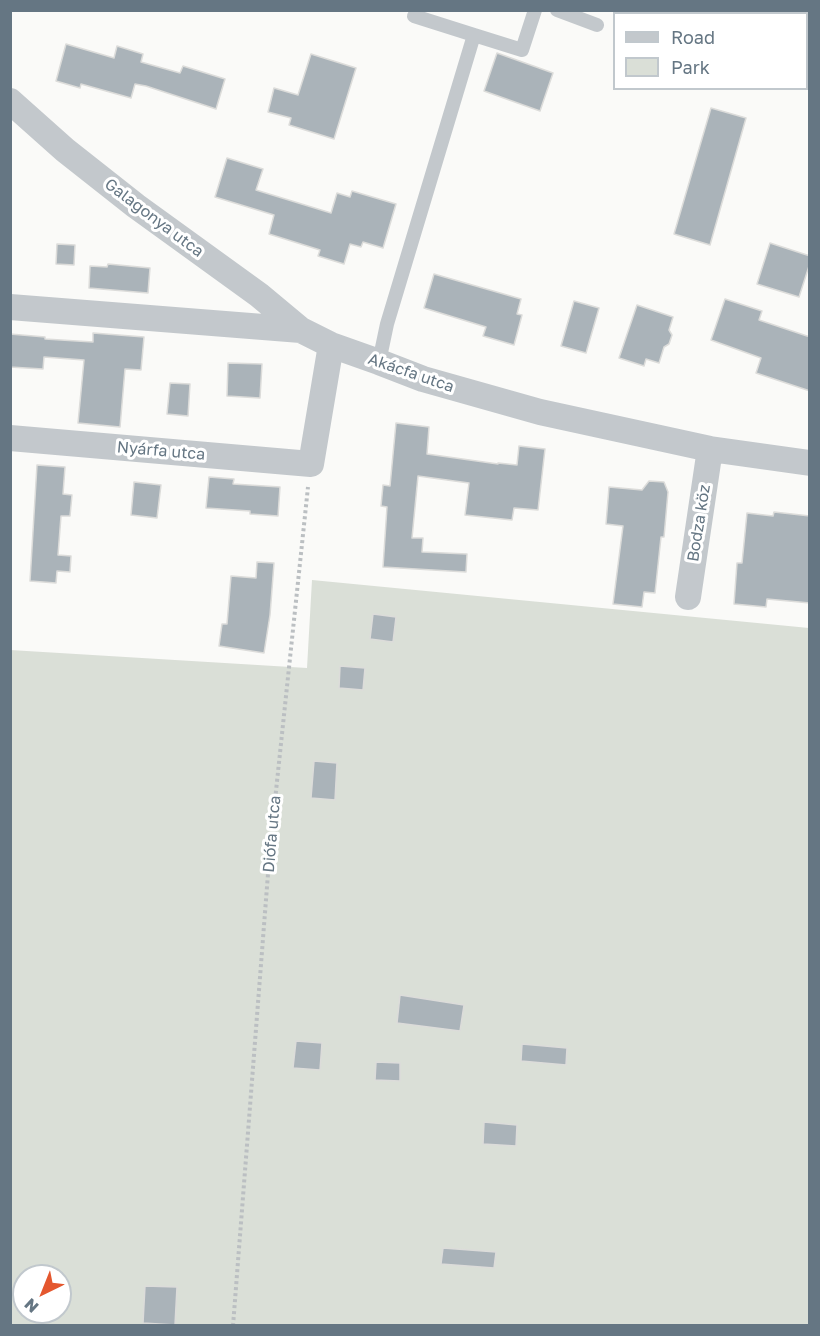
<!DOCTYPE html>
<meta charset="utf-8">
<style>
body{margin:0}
#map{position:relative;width:820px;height:1336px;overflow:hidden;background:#fafaf8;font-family:"Golos Text",sans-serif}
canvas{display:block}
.frame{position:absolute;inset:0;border:12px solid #657683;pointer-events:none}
.legend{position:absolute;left:613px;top:12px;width:195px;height:78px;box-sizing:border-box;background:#fff;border:2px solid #c1c8cd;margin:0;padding:8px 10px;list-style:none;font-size:18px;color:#657683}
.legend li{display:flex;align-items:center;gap:12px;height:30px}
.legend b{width:30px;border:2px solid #c1c8cd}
.north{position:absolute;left:12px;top:1264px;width:60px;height:60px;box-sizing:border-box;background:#fff;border:2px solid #c1c8cd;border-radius:50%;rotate:223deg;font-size:16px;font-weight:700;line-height:24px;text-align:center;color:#657683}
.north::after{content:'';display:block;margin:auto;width:21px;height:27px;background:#e4572e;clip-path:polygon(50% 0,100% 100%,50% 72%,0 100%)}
</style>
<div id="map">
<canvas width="820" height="1336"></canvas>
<div class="frame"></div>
<ul class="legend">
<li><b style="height:8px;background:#c3c8cc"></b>Road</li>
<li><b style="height:16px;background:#dadfd7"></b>Park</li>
</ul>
<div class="north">N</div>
</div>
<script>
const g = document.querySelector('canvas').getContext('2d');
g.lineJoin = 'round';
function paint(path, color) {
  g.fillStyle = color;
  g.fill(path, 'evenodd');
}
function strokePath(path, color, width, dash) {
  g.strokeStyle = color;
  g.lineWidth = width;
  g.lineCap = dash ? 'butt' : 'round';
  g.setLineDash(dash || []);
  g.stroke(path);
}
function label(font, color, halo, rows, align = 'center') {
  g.font = font + ' "Golos Text",sans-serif';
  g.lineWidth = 6;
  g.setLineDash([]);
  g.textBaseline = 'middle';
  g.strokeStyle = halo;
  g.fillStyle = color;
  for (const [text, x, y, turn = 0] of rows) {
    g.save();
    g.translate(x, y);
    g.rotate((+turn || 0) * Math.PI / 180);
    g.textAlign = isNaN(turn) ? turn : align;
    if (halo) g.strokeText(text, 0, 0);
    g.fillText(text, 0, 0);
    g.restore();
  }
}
paint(new Path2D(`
 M312,580L809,628V1325H11L10,650L307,668ZM24,1276H60V1312H24Z`), '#dadfd7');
const building = new Path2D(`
 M66,44L114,58L117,46L143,54L141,62L180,73L183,66L225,79L216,109L146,86L135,84L131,98L81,84L80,88L56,81Z
 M497,53L553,73L540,111L484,91Z
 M311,54L356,68L334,139L289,125L291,118L268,112L274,88L298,95Z
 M711,108L746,118L710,245L674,234Z
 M227,158L263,169L256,190L331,213L337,193L350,197L352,191L396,204L383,248L363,242L361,247L350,244L344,264L318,256L320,250L269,234L274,215L215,197Z
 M770,243L810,256V263L799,297L757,284Z
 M57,244L75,245L74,265L56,264Z
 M108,264L150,268L148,293L89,288L90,266L107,267Z
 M434,274L521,299L517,314L522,315L514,345L483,336L486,327L424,308Z
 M725,299L762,311L759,320L810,337V391L756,373L761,358L711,340Z
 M574,301L599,308L586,353L561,346Z
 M637,305L673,317L669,330L672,335L669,344L664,347L659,363L646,359L644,366L619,358Z
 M93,333L144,337L141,370L125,369L120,427L78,423L84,360L44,357L43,369L10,367V334L45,337V339L93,342Z
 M228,363L262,364L260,398L227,396Z
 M170,383L190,384L188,416L167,414Z
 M396,423L429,427L427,454L498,464V463L517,465L519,446L545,449L538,510L514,508L512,520L465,515L469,483L418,476L412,538H423L422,552L467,554L466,572L383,567L387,507L381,506L383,485L390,486Z
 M37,465L65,467L63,494L72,495L70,516H61L58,555L71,556L70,572L57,571L56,583L30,581Z
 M209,477L234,479L233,484L280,487L278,516L250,514V511L206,508Z
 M649,481L664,482L668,492L664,537H661L655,593L644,592L642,607L613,604L623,526L606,524L609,487L642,490Z
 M134,482L161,485L157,518L131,515Z
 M774,512L810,516V603L767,599L766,607L734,604L737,563H742L747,513L773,516Z
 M257,562L274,563L270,615L264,653L219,646L222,624H227L231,576L256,578Z
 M373,614L396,617L393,642L370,639Z
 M340,666L365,668L363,690L339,688Z
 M314,761L337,763L335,800L311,798Z
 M400,995L464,1005L460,1031L397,1023Z
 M296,1041L322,1043L320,1070L293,1068Z
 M522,1044L567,1048L566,1065L521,1061Z
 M376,1062L400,1063V1081L375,1080Z
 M484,1122L517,1125L516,1146L483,1144Z
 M443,1248L496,1252L494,1268L441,1264Z
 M145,1286L177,1287L175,1325L143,1323Z`);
paint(building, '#aab3b9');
strokePath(building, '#dcdcda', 1.5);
strokePath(new Path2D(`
 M233,1326L270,848L308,487`), '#bbbfc2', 4, [3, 3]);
strokePath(new Path2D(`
 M557,10L597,25
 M414,16L474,35
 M379,362L387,324L474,35L522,50L535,10`), '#c3c8cc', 14);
strokePath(new Path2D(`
 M10,101L65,150L136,206L259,295L301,330
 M10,307L301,330L331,345L379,362L423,379L540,412L710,449L810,463
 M10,438L311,464L331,345
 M688,597L710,449`), '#c3c8cc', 26);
label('16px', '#657683', '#fff', [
 ["Galagonya utca",154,218,37],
 ["Akácfa utca",411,373,19],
 ["Nyárfa utca",161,451,5],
 ["Bodza köz",699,523,-81],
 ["Diófa utca",272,834,-85]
]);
</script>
